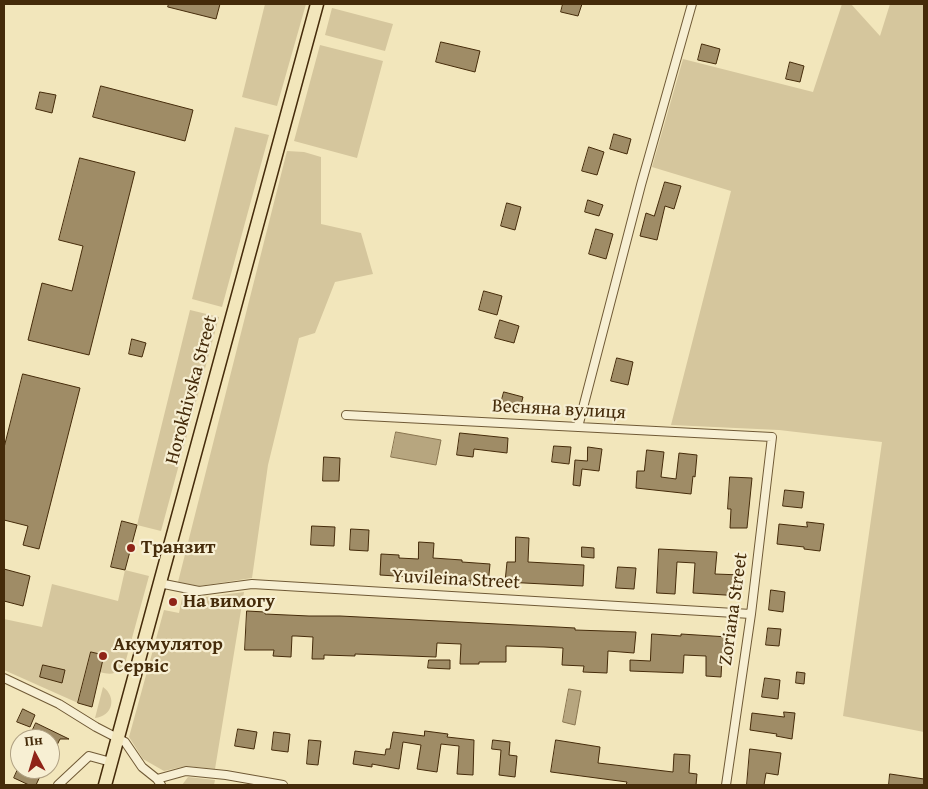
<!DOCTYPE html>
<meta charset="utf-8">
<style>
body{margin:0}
#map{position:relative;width:928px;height:789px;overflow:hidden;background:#f2e6bb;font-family:"Gentium Book Plus",serif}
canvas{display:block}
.frame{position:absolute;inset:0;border:5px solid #452b0a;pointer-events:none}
.north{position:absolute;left:10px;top:729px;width:50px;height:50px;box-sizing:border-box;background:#f7efd3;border:1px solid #b0a183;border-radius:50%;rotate:354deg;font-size:14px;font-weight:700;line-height:20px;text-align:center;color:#452b0a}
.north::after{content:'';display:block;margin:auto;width:18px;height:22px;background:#8f2418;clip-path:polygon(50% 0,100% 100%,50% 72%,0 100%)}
</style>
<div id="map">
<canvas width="928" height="789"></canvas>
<div class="frame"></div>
<div class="north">Пн</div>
</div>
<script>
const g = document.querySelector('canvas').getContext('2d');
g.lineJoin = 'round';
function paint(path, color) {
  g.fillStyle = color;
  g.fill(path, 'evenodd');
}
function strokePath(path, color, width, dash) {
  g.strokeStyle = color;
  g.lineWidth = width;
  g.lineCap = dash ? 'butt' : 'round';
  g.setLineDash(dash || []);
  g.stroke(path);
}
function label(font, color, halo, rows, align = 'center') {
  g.font = font + ' "Gentium Book Plus",serif';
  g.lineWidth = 4.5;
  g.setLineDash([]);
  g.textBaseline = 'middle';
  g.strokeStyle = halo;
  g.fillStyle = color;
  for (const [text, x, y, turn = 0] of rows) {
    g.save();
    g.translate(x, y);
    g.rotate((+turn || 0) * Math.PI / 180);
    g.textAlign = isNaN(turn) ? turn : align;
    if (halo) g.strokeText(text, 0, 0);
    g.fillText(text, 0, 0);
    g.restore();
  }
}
paint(new Path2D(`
 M265,4H306L277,106L242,97Z
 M842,4H851L880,36L890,4H924V732L843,716L882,442L779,430L671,425L731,191L652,167L683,59L813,92Z
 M332,8L393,24L385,51L325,35Z
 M320,45L383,61L357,158L294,141Z
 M235,127L269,135L222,307L192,299Z
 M287,151L304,152L321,157V224L361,233L373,274L335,282L315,333L299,338L268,465L252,578L199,586L178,582Z
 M190,310L219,317L161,531L137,525Z
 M125,570L149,576L126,660C121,673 113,676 100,672L104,655L91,652L78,703L4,670V619L42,627L52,584L118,601Z
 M244,592L215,769L186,766L164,771L143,759L129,737L164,610L179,613L183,594L198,598Z
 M103,687C117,697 113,716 95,718Z
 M188,777L215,780L214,785H182Z`), '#d5c69d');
const water = new Path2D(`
 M396,432L441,440L436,465L391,457Z
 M569,689L581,691L575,725L563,722Z`);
paint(water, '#b7a67f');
strokePath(water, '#897550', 1);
const building = new Path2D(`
 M169,4H220L216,19L168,7Z
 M563,4H582L578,16L561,12Z
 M441,42L480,51L475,72L436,62Z
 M702,44L720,49L716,64L698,60Z
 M790,62L804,66L800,82L786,79Z
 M101,86L193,110L185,141L93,117Z
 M40,92L56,95L52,113L36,109Z
 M614,134L631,139L627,154L610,149Z
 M589,147L604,152L597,175L582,171Z
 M80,158L135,172L89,355L28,340L42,283L72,291L83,246L59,240Z
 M665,182L681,186L674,209L665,206L657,240L640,236L646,213L654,216Z
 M588,200L603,205L599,216L585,212Z
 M507,203L521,207L515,230L501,226Z
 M596,229L613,234L606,259L589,254Z
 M484,291L502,296L497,315L479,310Z
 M500,320L519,326L514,343L495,338Z
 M132,339L146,343L142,357L129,354Z
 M617,358L633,362L628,385L611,381Z
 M23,374L80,388L39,549L23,545L28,526L4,520V448Z
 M504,392L523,397L519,412L500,407Z
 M460,433L508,438L507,453L474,449L473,457L457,455Z
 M554,446L571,447L569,464L552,462Z
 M588,447L602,449L599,471L582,469L580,486L573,485L575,460L587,461Z
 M647,450L664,452L661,477L676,479L679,453L697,455L695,477L693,476L691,494L636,488L637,471H644Z
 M324,457L340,458L339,481H323Z
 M730,477L752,478L747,528H730L731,509H728Z
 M785,490L804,492L802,508L783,506Z
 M122,521L137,525L125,570L111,567Z
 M807,522L824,524L820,551L804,549V547L777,544L779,524L807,527Z
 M312,526L335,527L334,546L311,545Z
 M351,529L369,530L368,551L350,550Z
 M516,537L529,538L528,562L584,565L583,586L505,582L507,562H515Z
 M419,542L434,543L433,558L462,560V562L490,564L488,585L470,584L471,581L430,579V581L412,580V577L380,575L381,554L399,555V558L418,559Z
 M582,547L594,548V558L582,557Z
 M659,549L717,552L715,574L742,575L741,596L693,593L695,563L677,562L675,594L657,593Z
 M618,567L636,568L634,589L616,588Z
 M4,569L30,576L23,606L4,601Z
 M771,590L785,592L783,612L769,610Z
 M247,611L265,612V614L309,616H340L557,627L575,628V630L636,632L634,653L608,651L607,673L583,672L584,666L562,665L563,648L544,647L506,646V662H479V664H460L461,644L437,643L436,657L355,654V656L324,655V659H312L313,637L296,636H292L291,657L273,656L274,650H245Z
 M768,628L781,629L779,646L766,645Z
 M652,634L681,636V634L728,637L726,658H722L721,677L706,676V656L684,655L683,673L630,671V660L650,661Z
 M91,652L104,655L92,707L78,703Z
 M429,660H450V669L428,668Z
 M43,665L65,670L62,683L40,677Z
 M797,672L805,673L804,684L796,683Z
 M765,678L780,680L778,699L762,697Z
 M23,709L35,715L30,727L17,722Z
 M784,712L795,713L792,739L776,736L777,734L750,730L752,713L784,717Z
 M36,723L69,739H60L50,759V739H36L30,736Z
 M238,729L257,732L254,749L235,746Z
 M425,731L448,734L447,737L474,740L473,775L457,774L459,746L441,744L437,772L417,769L421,745L403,742L399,769L372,764V767L353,764L355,751L385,755L386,749H390L393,732L424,736Z
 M274,732L290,734L288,752L272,750Z
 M309,740L321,741L318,765L307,764Z
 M493,740L510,742L509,755L517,756L515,777L499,775L501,750L492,749Z
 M556,740L600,747L598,763L673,772L674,754L690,755L689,773L697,774L696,785H626L627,782L551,772Z
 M750,749L781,753L778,775L766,773L764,785H747Z
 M18,769H37L42,772L36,785H29L14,778Z
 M890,774L924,779V785H889Z`);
paint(building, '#9f8c66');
strokePath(building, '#452b0a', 1);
const minor = new Path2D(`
 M346,415L772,437L751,614L726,785
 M578,427L641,185L692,4
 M159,583L199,591L252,584L751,614
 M4,678L59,704L96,727L125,742L142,767L157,779L161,785
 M157,779L186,771L226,775L283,785
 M58,785L89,756L111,762`);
const primary = new Path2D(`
 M105,785L317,4`);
strokePath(minor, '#705a36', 10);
strokePath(primary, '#452b0a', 15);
strokePath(minor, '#f7efd3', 8);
strokePath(primary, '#f2e6bb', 12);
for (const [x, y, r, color] of [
 [131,548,5,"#8f2418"],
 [173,602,5,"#8f2418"],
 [103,656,5,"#8f2418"]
]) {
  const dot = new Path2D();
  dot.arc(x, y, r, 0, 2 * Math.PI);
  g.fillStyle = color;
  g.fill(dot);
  strokePath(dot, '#f7efd3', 2);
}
label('19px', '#452b0a', '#f7efd3', [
 ["Horokhivska Street",192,390,-75],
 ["Весняна вулиця",559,410,3],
 ["Yuvileina Street",456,580,3],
 ["Zoriana Street",734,609,-82]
]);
label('bold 19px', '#452b0a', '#f7efd3', [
 ["Транзит",141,548],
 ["На вимогу",183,602],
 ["Акумулятор",113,645],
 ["Сервіс",113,667]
], 'left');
</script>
